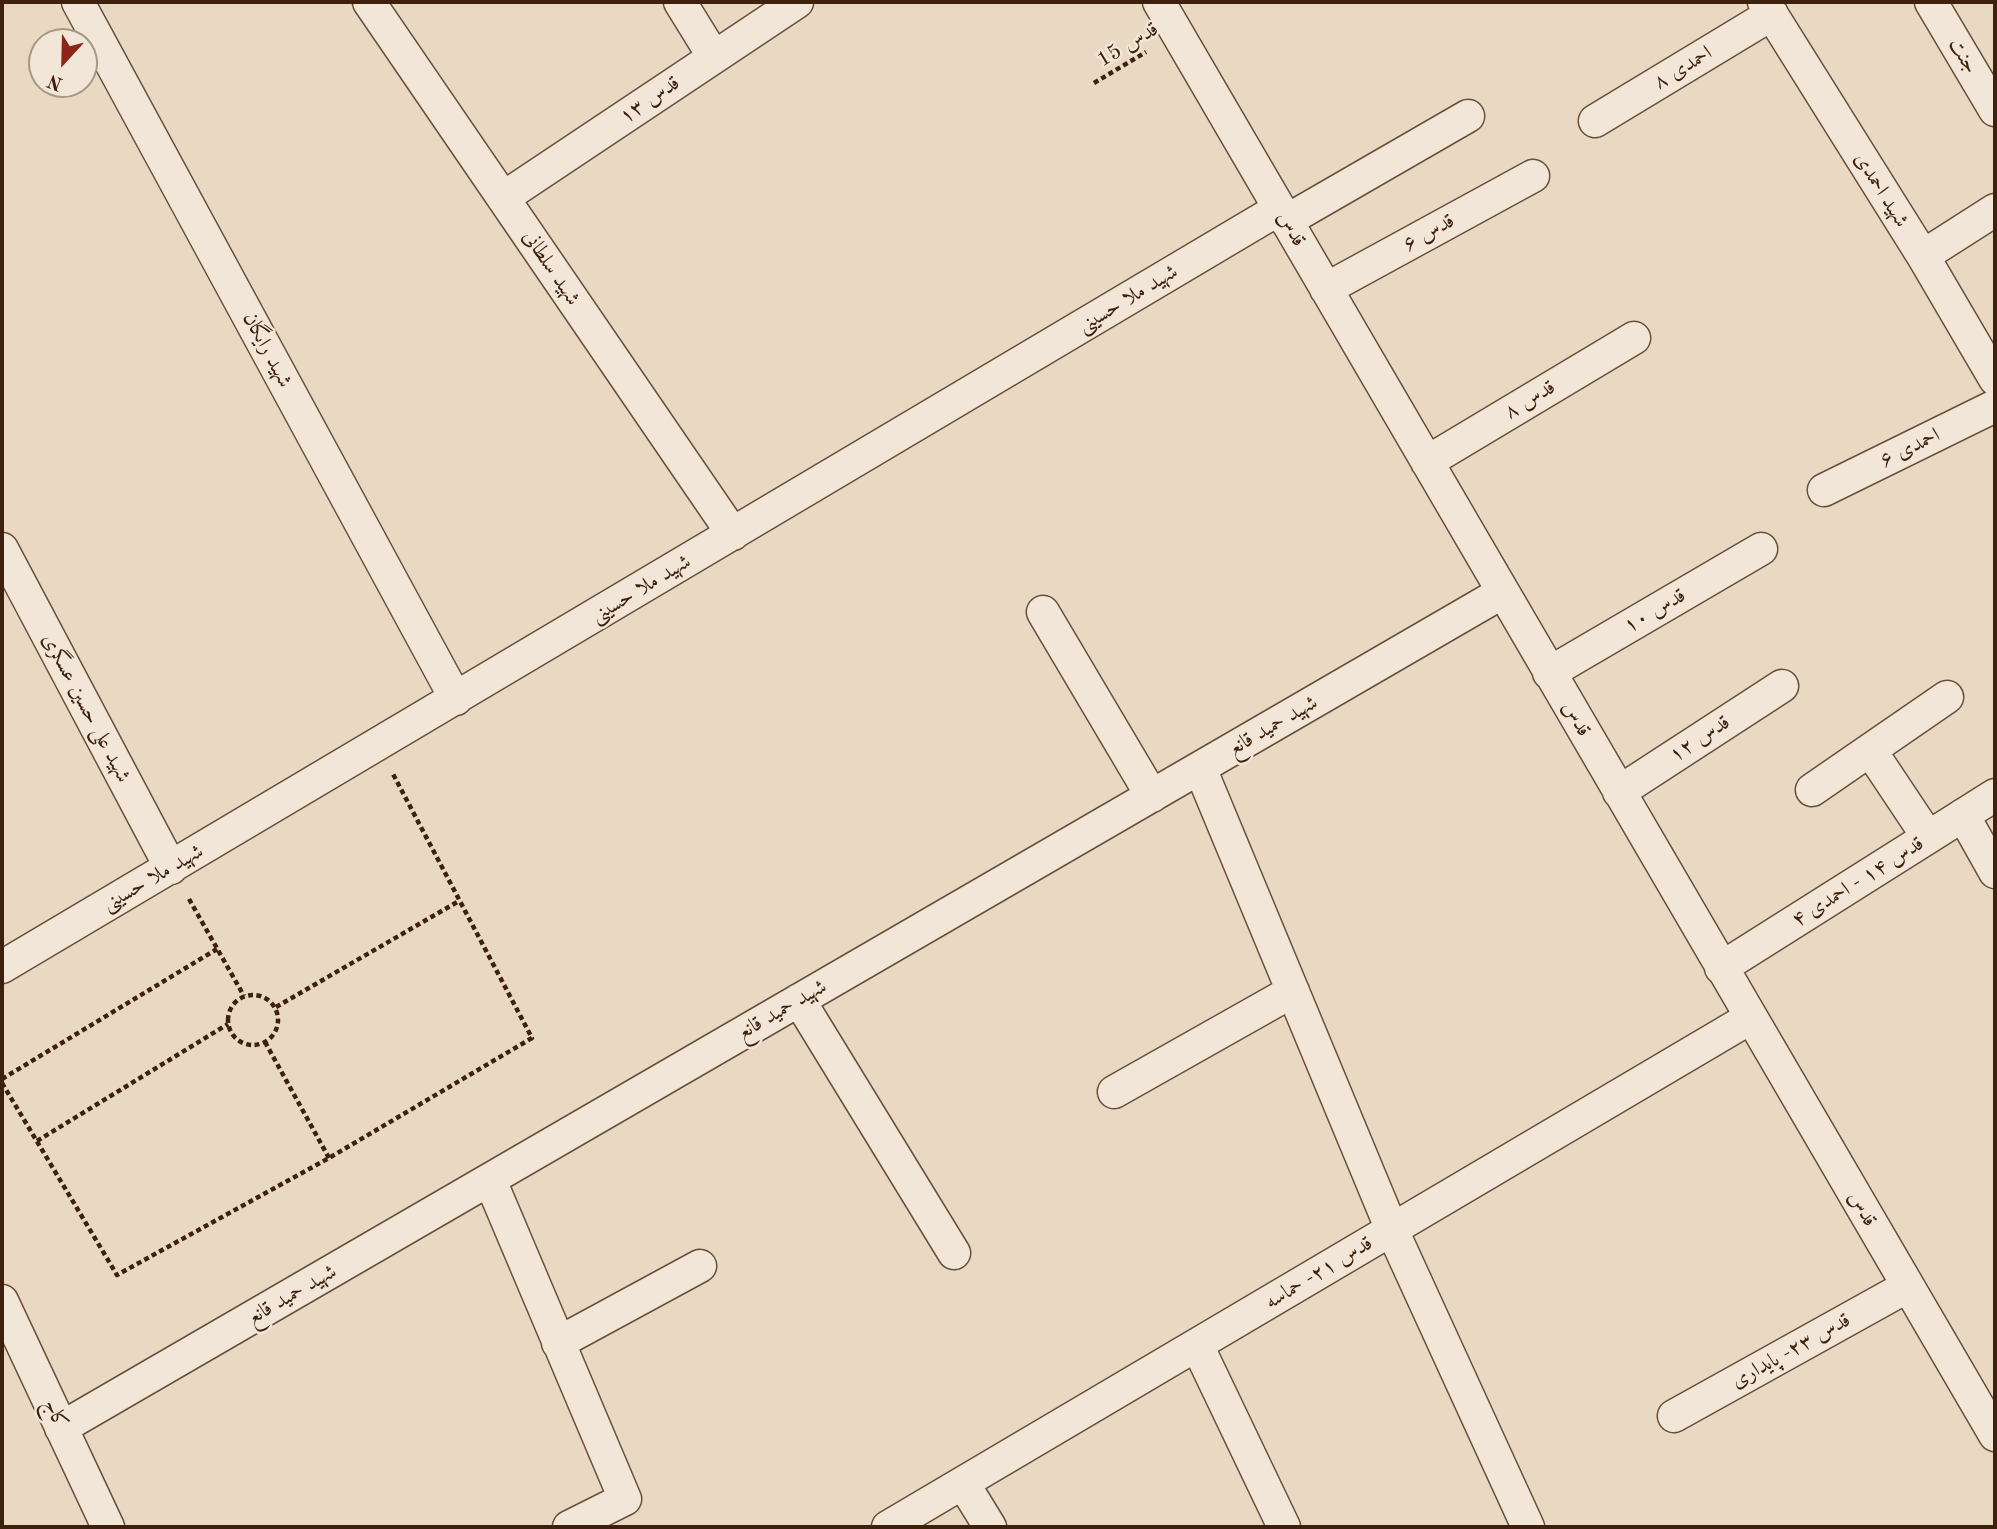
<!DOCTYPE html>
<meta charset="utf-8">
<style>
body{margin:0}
#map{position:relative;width:1997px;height:1529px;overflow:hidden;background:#e9d9c2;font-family:"Old Standard TT",serif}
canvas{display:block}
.frame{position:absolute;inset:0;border:4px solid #3d210c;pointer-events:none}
.north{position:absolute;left:28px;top:28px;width:70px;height:70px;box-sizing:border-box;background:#f1e6d7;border:2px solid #a99786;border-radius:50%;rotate:202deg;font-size:19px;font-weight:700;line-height:28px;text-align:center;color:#3d210c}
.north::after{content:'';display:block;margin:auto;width:24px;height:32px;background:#8f2418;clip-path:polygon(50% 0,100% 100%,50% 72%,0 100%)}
</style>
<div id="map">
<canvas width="1997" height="1529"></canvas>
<div class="frame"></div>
<div class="north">N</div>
</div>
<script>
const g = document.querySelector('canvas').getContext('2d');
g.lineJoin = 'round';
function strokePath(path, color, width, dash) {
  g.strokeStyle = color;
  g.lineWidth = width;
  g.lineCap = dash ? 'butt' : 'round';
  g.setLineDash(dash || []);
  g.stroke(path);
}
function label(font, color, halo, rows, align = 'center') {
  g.font = font + ' "Old Standard TT",Amiri,serif';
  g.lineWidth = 5;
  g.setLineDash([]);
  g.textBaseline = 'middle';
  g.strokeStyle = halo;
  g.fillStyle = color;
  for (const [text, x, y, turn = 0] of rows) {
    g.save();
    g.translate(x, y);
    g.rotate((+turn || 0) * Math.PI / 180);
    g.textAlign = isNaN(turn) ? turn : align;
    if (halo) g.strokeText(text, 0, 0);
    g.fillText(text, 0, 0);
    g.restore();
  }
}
const street = new Path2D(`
 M78,2L456,699
 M369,2L733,534
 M680,2L714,57
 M1159,2L1995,1435
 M1764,2L1923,256L1995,379
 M1931,2L1995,110
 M1595,121L1772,14
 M503,198L797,2
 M1286,221L1468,116
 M1923,256L1995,210
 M1326,289L1533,176
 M1427,462L1634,338
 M1824,490L1995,406
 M2,549L171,868
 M1043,612L1152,796
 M1549,673L1761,549
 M1870,750L1947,697
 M1200,768L1392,1230L1528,1527
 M1812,790L1870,750L1928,837
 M1619,792L1782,686
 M1963,815L1995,872
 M2,967L1279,209
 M1721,968L1995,795
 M799,1000L954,1253
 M1114,1092L1293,991
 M490,1180L625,1499L569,1527
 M2,1301L108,1527
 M558,1343L700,1266
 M1197,1345L1284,1527
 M1674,1416L1908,1286
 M61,1428L1503,592
 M963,1483L990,1527
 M888,1527L1750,1018`);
strokePath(street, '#684f3a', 35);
strokePath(new Path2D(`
 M1094,83L1146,52
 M189,899L244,996
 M228 1020a25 25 0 1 1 50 0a25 25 0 1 1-50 0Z
 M276,1007L459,901
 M265,1042L329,1158
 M2,1079L217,949
 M2,1083L117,1275L329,1158L532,1038L393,774
 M37,1141L228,1024`), '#3d210c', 4.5, [5, 3.5]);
strokePath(street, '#f1e6d7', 32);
label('21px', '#3d210c', '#f1e6d7', [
 ["قدس 15",1128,45,-31],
 ["جنت",1963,56,59],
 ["احمدی ۸",1683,68,-31],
 ["قدس ۱۳",650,100,-34],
 ["شهید احمدی",1881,190,58],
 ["قدس",1291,229,60],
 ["قدس ۶",1429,233,-29],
 ["شهید سلطانی",551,268,56],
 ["شهید ملا حسینی",1128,299,-31],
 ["شهید رایگان",267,350,62],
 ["قدس ۸",1530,400,-31],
 ["احمدی ۶",1910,448,-26],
 ["شهید ملا حسینی",641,589,-31],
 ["قدس ۱۰",1655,611,-30],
 ["شهید علی حسین عسگری",86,708,62],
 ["قدس",1576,719,60],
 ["شهید حمید قانع",1273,726,-30],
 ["قدس ۱۲",1700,739,-33],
 ["شهید ملا حسینی",153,878,-30],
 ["قدس ۱۴ - احمدی ۴",1858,882,-32],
 ["شهید حمید قانع",782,1010,-30],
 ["قدس",1862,1209,60],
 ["قدس ۲۱- حماسه",1319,1273,-31],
 ["شهید حمید قانع",292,1295,-30],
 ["قدس ۲۳- پایداری",1791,1351,-29],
 ["کاج",55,1414,65]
]);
</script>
